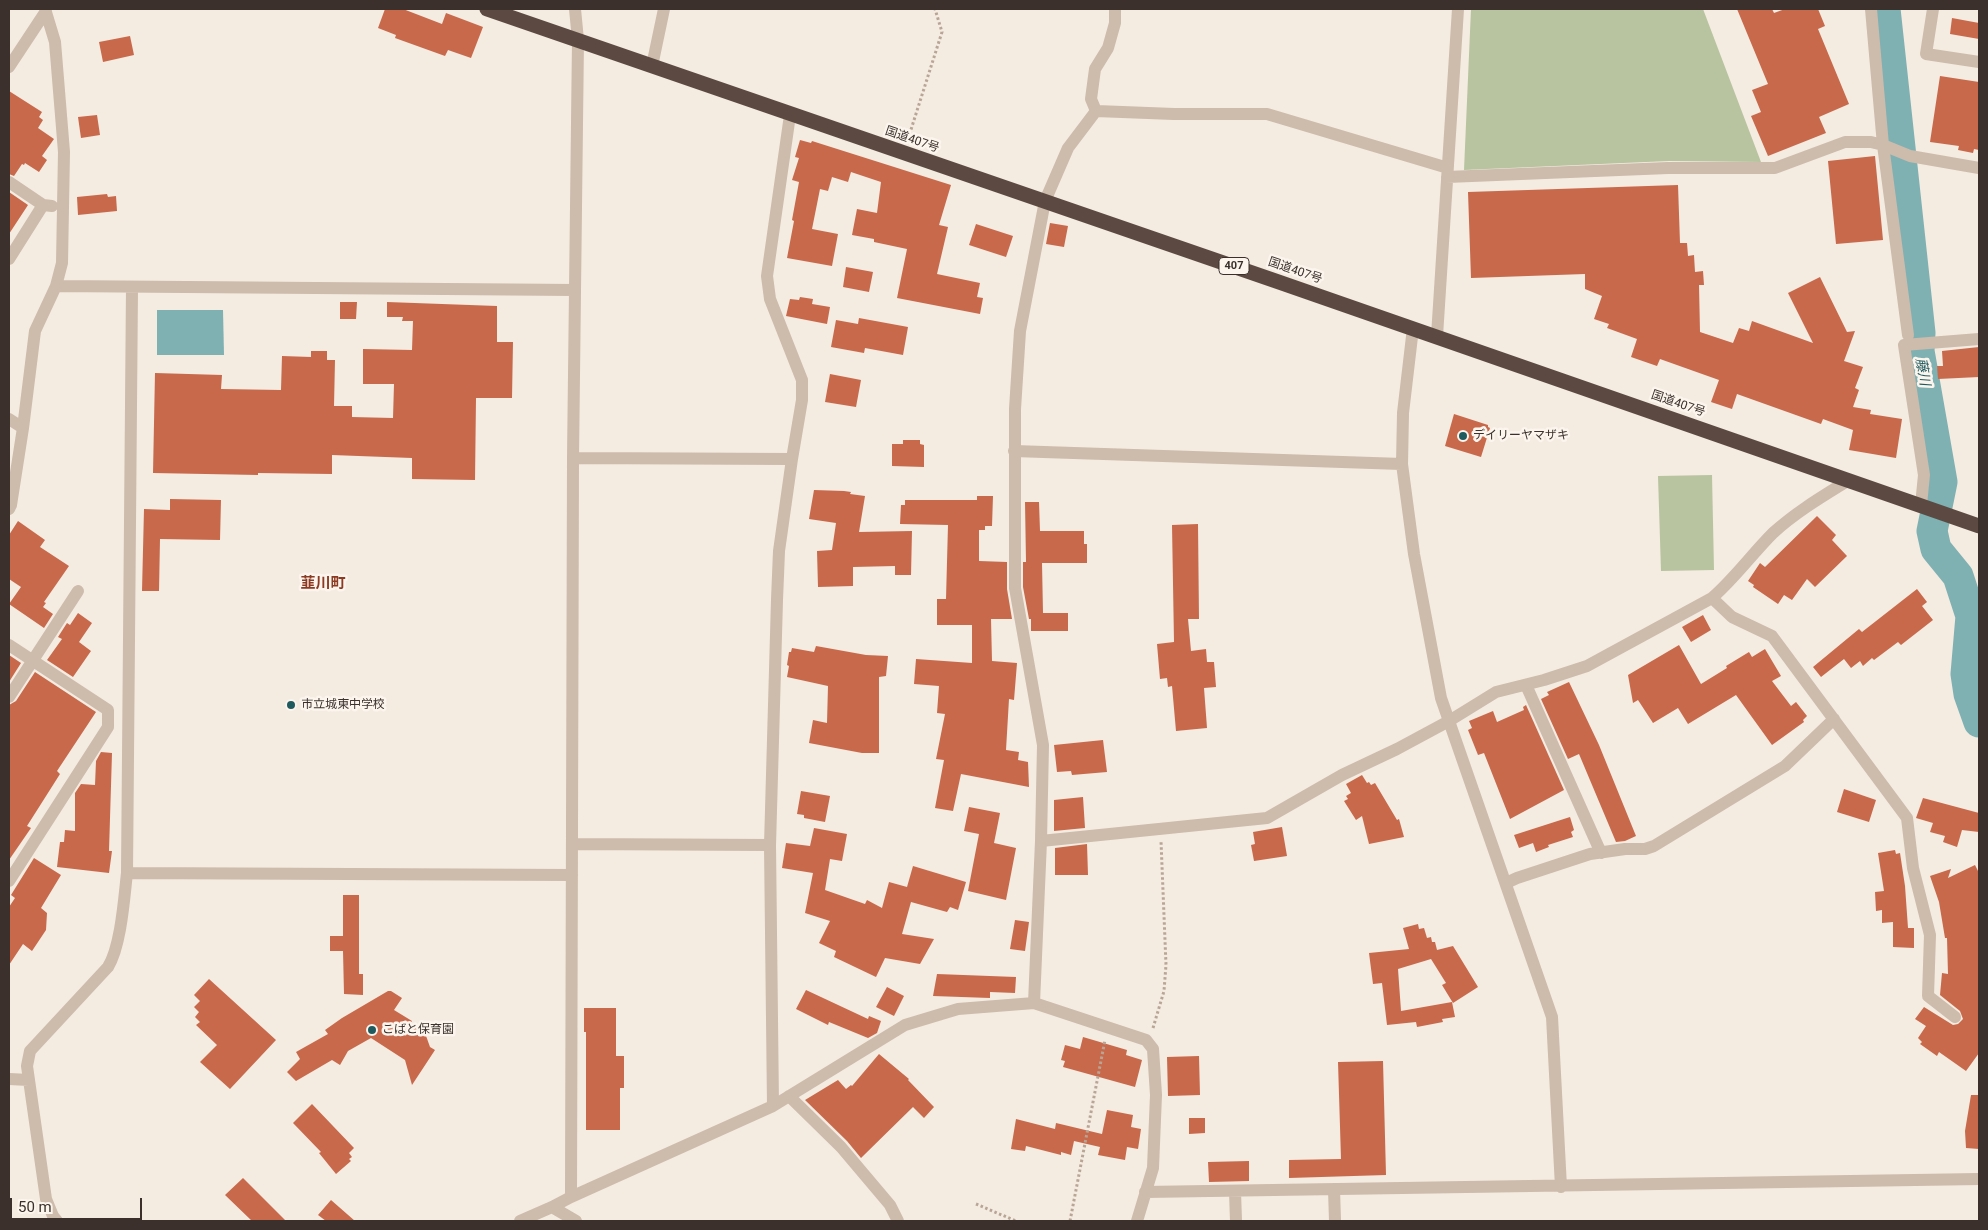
<!DOCTYPE html>
<meta charset="utf-8">
<style>
body{margin:0}
#map{position:relative;width:1988px;height:1230px;overflow:hidden;background:#f4ebe1;font-family:Roboto,sans-serif}
canvas{display:block}
.frame{position:absolute;inset:0;border:10px solid #3b302b;pointer-events:none}
.scale{position:absolute;left:10px;top:1198px;width:132px;height:22px;box-sizing:border-box;border:2px solid #3b302b;border-top:0;padding-left:6px;font-size:15px;line-height:18px;white-space:nowrap;color:#3b302b;-webkit-text-stroke:4px #fbf5ee;paint-order:stroke}
</style>
<div id="map">
<canvas width="1988" height="1230"></canvas>
<div class="frame"></div>
<div class="scale">50 m</div>
</div>
<script>
const g = document.querySelector('canvas').getContext('2d');
g.lineJoin = 'round';
function paint(path, color) {
  g.fillStyle = color;
  g.fill(path, 'evenodd');
}
function strokePath(path, color, width, dash) {
  g.strokeStyle = color;
  g.lineWidth = width;
  g.lineCap = dash ? 'butt' : 'round';
  g.setLineDash(dash || []);
  g.stroke(path);
}
function label(font, color, halo, rows, align = 'center') {
  g.font = font + ' Roboto,"Noto Sans JP",sans-serif';
  g.lineWidth = 5;
  g.setLineDash([]);
  g.textBaseline = 'middle';
  g.strokeStyle = halo;
  g.fillStyle = color;
  for (const [text, x, y, turn = 0] of rows) {
    g.save();
    g.translate(x, y);
    g.rotate((+turn || 0) * Math.PI / 180);
    g.textAlign = isNaN(turn) ? turn : align;
    if (halo) g.strokeText(text, 0, 0);
    g.fillText(text, 0, 0);
    g.restore();
  }
}
paint(new Path2D(`
 M1471,9H1703L1761,162L1669,161L1464,170Z
 M1712,475L1714,570L1661,571L1658,476Z`), '#b8c4a0');
paint(new Path2D(`
 M157,310H223L224,355H157Z`), '#7fb0b2');
strokePath(new Path2D(`
 M1885,9L1920,333L1919,351L1942,482L1932,531L1936,549L1958,576L1971,616L1966,674L1969,694L1979,722`), '#7fb0b2', 31);
paint(new Path2D(`
 M385,9H403L442,24L446,13L483,27L471,58L448,50L445,56L395,38L396,35L378,28Z
 M1737,9H1772L1774,13L1785,9H1818L1825,26L1818,29L1849,104L1819,117L1826,133L1768,156L1751,116L1761,112L1752,90L1768,84Z
 M1952,18L1979,23V39L1950,34Z
 M130,36L134,55L103,62L99,42Z
 M1940,76L1979,82V150L1974,149L1973,153L1958,150L1959,146L1930,142Z
 M9,91L42,112L39,117L43,120L38,128L54,139L42,156L47,160L39,172L25,163L24,165L22,164L14,176L9,174Z
 M97,115L100,135L81,138L78,117Z
 M800,140L811,143L812,141L951,185L939,225L948,227L937,274L980,283L977,297L983,298L980,314L897,298L907,249L874,242V239L852,235L857,209L877,213L881,182L851,172L848,182L832,177L828,191L820,189L812,229L838,234L832,266L787,258L794,221L792,220L799,182L792,180L799,158L795,157Z
 M1875,156L1883,240L1836,244L1828,161Z
 M1678,185L1680,243H1687L1688,256L1694,255L1695,272L1703,271L1704,285H1699L1700,332L1733,343L1739,328L1749,331L1752,321L1813,343L1788,293L1820,277L1847,332L1855,331L1844,361L1863,367L1855,388L1859,390L1853,407L1871,410L1870,414L1902,419L1896,458L1849,450L1853,430L1823,419L1821,424L1737,394L1732,409L1711,402L1719,380L1660,359L1657,366L1631,357L1637,339L1607,328L1609,324L1594,319L1602,296L1585,289V274L1471,278L1468,192Z
 M9,192L28,205L9,234Z
 M107,194L108,197L116,196L117,211L78,215L77,197Z
 M1050,223L1068,226L1064,247L1046,244Z
 M976,224L1013,236L1006,257L969,245Z
 M846,267L873,272L869,292L843,287Z
 M800,297L813,299L812,304L830,307L827,324L786,316L790,299L799,300Z
 M340,302H357L356,319H340Z
 M387,302L497,306V342H513L512,398H476L475,480L412,479V458L332,455V474L258,473V475L153,473L155,373L222,375L221,389L281,390L282,356L311,357V351H327V360H335L334,406H352V417L393,418L394,384H363V349L412,350L413,321H402L403,317H387Z
 M859,318L908,327L903,355L865,348L864,353L831,347L836,320L858,324Z
 M1979,347V377L1938,379L1937,366H1943L1942,351Z
 M830,374L861,380L856,407L825,402Z
 M1454,414L1488,425V427L1490,428L1481,457L1445,446Z
 M903,440H920V444L924,445V467L892,466V444H903Z
 M814,490L844,491L851,492L850,494L865,496L859,532L912,531L911,575H895V566L853,567V586L818,587L817,551L832,550L836,523L809,519Z
 M977,496H993L992,526H985V530H979V561L1007,562V589L1012,619H991L992,661L1017,663L1014,700L1009,699L1006,750L1019,752L1018,760L1028,762L1029,787L961,774L953,811L935,808L944,760L936,759L945,714L937,713L939,686L914,684L916,659L972,663V625H937V599H946L948,525L900,524L901,505H905V500H977Z
 M170,499L221,500L220,540L160,539L159,591H142L144,509L170,510Z
 M1025,502H1039L1040,531H1084V544H1087V563H1042L1043,613H1068V631H1031V619H1029L1023,587V562H1026Z
 M1817,516L1836,535L1832,540L1847,556L1815,587L1807,579L1792,600L1784,595L1778,604L1753,587L1754,585L1748,581L1760,563L1765,567Z
 M18,521L45,540L40,547L69,566L44,602L46,603L43,607L53,614L44,628L9,604L21,587L9,579V535Z
 M1198,524L1199,619H1188L1191,651L1206,649L1207,662H1214L1216,687L1204,688L1207,728L1176,731L1172,686L1168,687L1167,678L1160,679L1157,644L1174,642L1172,525Z
 M1917,589L1927,602L1922,606L1933,620L1901,645L1898,642L1874,660L1872,658L1863,666L1860,661L1851,668L1844,659L1821,677L1813,667L1859,629L1862,632Z
 M78,613L92,623L79,642L91,651L73,677L47,660L62,639L58,637L67,623L70,625Z
 M1703,615L1711,630L1691,642L1682,627Z
 M1679,645L1701,684L1727,668L1726,666L1749,652L1752,657L1765,649L1781,676L1772,681L1791,706L1796,702L1807,716L1803,720L1804,722L1772,745L1736,695L1688,724L1678,708L1653,723L1638,700L1633,703L1628,675Z
 M816,646L866,655L888,656L886,676L879,677V753H862L809,743L813,720L827,723L828,686L787,677L789,666L787,665L789,652H791L792,648L814,652Z
 M9,655L21,663L9,682Z
 M35,672L96,712L57,771L60,774L27,826L31,828L9,860V705L16,701Z
 M1569,682L1599,745L1636,836L1625,841L1616,842L1579,754L1568,759L1541,699L1549,695L1547,692Z
 M1526,705L1564,790L1510,819L1484,753L1478,755L1468,730L1472,728L1469,721L1493,711L1497,722L1524,710L1523,707Z
 M1103,740L1107,772L1072,775L1071,771L1057,772L1054,745Z
 M101,752L112,753L109,851H112L109,873L57,867L60,842H64L65,830L75,831V793L81,784L95,785L96,761Z
 M1362,775L1367,783L1369,782L1371,785L1375,783L1397,820L1399,819L1404,837L1369,844L1362,816L1356,820L1344,801L1348,799L1346,796L1351,793L1346,784Z
 M1844,789L1876,800L1869,822L1837,812Z
 M801,791L830,796L825,822L804,818V815L797,814Z
 M1083,797L1085,828L1054,831V800Z
 M1923,798L1979,813V832L1962,830L1957,847L1943,842L1945,836L1930,832L1933,823L1916,818Z
 M969,807L1000,813L994,843L1016,848L1006,900L968,891L979,834L964,831Z
 M1570,817L1574,830L1571,832L1573,837L1548,845L1549,847L1536,852L1533,843L1519,848L1514,835Z
 M1282,827L1287,856L1254,861L1251,845L1255,844L1253,832Z
 M814,828L847,834L842,861L830,859L825,890L865,904L867,900L882,908L889,882L907,887L913,866L966,882L958,910L950,907L947,912L911,902L902,934L934,939L920,964L885,958L876,977L834,957L836,951L819,943L830,921L805,913L813,873L782,868L786,843L810,846Z
 M1087,844L1088,875H1055V848Z
 M1895,850L1896,854L1900,853L1905,886L1908,928H1914V948L1893,947V922L1882,923V910L1876,911L1875,892L1884,891L1878,853Z
 M34,858L61,875L41,908L47,913L46,930L32,951L23,944L9,965V907L15,898L11,895Z
 M1975,865L1979,873V1053L1966,1071L1939,1052L1937,1056L1920,1044L1922,1042L1918,1038L1926,1026L1915,1019L1924,1007L1953,1025L1958,1024L1963,1019L1960,1011L1940,995L1942,973L1948,974L1947,938H1945L1939,902L1930,876L1951,869L1948,878Z
 M343,895H359V974H363V995L344,994L343,951H330V936H343Z
 M1015,920L1029,922L1025,951L1010,949Z
 M1418,924L1419,929L1424,928L1427,938L1431,937L1432,942H1435L1437,950L1453,946L1478,987L1453,1003L1442,985L1446,983L1431,959L1398,969L1401,1011L1452,1002L1455,1017L1442,1019L1443,1022L1417,1027L1416,1022L1387,1025L1382,983L1373,984L1369,953L1409,949L1403,928Z
 M937,974L1016,977L1015,993L990,992V998L933,996Z
 M209,979L276,1040L230,1089L200,1062L217,1045L196,1025L200,1022L195,1017L199,1012L194,1007L200,1001L194,995Z
 M887,987L904,996L894,1016L876,1007Z
 M806,990L868,1019L869,1016L881,1021L877,1033L868,1038L829,1022L828,1025L796,1009Z
 M388,991H391L402,998L394,1010L412,1021L410,1024L425,1033L430,1047L435,1050L412,1085L405,1060L371,1038L348,1051L340,1065L332,1060L296,1081L287,1072L300,1059L296,1052L328,1034L325,1030L342,1018Z
 M584,1008H616V1056H624V1088H620V1130H586V1032H584Z
 M1083,1037L1127,1050L1126,1055L1142,1060L1135,1087L1063,1067L1065,1061L1061,1060L1065,1045L1080,1049Z
 M879,1054L909,1079L908,1080L934,1107L924,1118L913,1107L861,1158L847,1141L805,1100L838,1080L846,1089L851,1085L852,1086Z
 M1199,1056L1200,1095L1168,1096L1167,1057Z
 M1383,1061L1386,1175L1289,1178V1160L1341,1159L1338,1062Z
 M1971,1095H1979V1149L1966,1148L1965,1131Z
 M312,1104L354,1148L349,1153L352,1157L349,1159L351,1161L336,1174L319,1153L321,1152L293,1123Z
 M1107,1110L1133,1115L1131,1127L1141,1129L1138,1149L1127,1147L1125,1160L1098,1155L1100,1147L1074,1141L1071,1155L1061,1152V1155L1026,1146L1025,1151L1011,1149L1016,1119L1055,1129L1056,1123L1102,1134Z
 M1189,1118H1205V1133L1189,1134Z
 M1249,1161V1181L1209,1182L1208,1162Z
 M243,1178L286,1221H252L225,1195Z
 M331,1200L355,1221H326L318,1215Z`), '#c8694b');
strokePath(new Path2D(`
 M908,139L942,32L935,9
 M1153,1028L1164,991L1166,965L1161,841
 M976,1204L1016,1221
 M1070,1221L1105,1040`), '#b9a596', 3, [2.5, 2.5]);
strokePath(new Path2D(`
 M1871,9L1883,145L1908,335
 M1933,9L1926,54L1979,62
 M652,66L664,9
 M9,67L46,11
 M1096,111L1174,114H1267L1448,168
 M1447,177L1668,168H1775L1845,142H1871L1883,145L1910,156L1979,168
 M9,182L43,205L52,206
 M9,259L43,205
 M56,286L575,290
 M1413,328L1403,413L1402,464L1414,554L1441,698L1552,1017L1561,1187
 M1437,336L1458,9
 M9,419L23,428
 M1014,451L1402,464
 M573,458L792,459
 M1921,505L1924,475L1904,345L1979,339
 M9,509L11,505L23,428L35,331L56,286L62,263L64,152L55,42L45,9
 M1712,598L1732,617L1772,636L1907,818L1913,868L1930,935L1928,996L1955,1017
 M9,645L108,710V727L9,881
 M1526,685L1601,853
 M9,697L78,591
 M1041,841L1267,818L1342,775L1397,749L1449,721L1496,692L1544,680L1587,666L1712,598C1735,578 1752,554 1773,533C1796,512 1823,496 1849,480
 M572,844L770,845
 M127,873L572,875
 M1506,883L1517,878L1590,854L1625,849H1645L1654,846L1785,766L1834,719
 M1034,1003L1041,841L1043,745L1015,588V409L1020,331L1045,201L1068,148L1096,111L1091,99L1095,69L1108,48L1115,23V9
 M9,1079L29,1080
 M789,1096L841,1147L890,1205L898,1221
 M773,1106L770,845L777,600L779,551L792,459L802,400V380L770,299L767,276L790,115
 M1334,1189L1335,1221
 M1235,1191L1236,1221
 M1145,1192L1979,1179
 M571,1197L573,458L578,40L575,9
 M552,1207L576,1221
 M57,1221L53,1216L46,1199L27,1066L30,1051L108,967C121,946 124,899 127,873L132,288
 M520,1221L552,1207L571,1197L773,1106L905,1025L958,1009L1034,1003L1146,1040L1153,1049L1156,1095L1153,1168L1137,1221`), '#cdbbac', 12);
strokePath(new Path2D(`
 M487,9C984,182 1483,350 1979,526`), '#5c4a42', 15);
for (const [x, y, r, color] of [
 [1463,436,5,"#1f5a5e"],
 [291,705,5,"#1f5a5e"],
 [372,1030,5,"#1f5a5e"]
]) {
  const dot = new Path2D();
  dot.arc(x, y, r, 0, 2 * Math.PI);
  g.fillStyle = color;
  g.fill(dot);
  strokePath(dot, '#fbf5ee', 2);
}
for (const [x, y, w] of [
 [1234,266,30]
]) {
  const box = new Path2D();
  box.roundRect(x - w / 2, y - 8.5, w, 17, 4);
  g.fillStyle = '#fbf5ee';
  g.fill(box);
  strokePath(box, '#3b302b', 1);
}
label('bold 11px', '#3b302b', null, [
 ["407",1234,266]
]);
label('12px', '#3b302b', '#fbf5ee', [
 ["国道407号",912,140,19],
 ["国道407号",1295,271,19],
 ["国道407号",1678,404,19]
]);
label('12px', '#3b302b', '#fbf5ee', [
 ["デイリーヤマザキ",1473,436],
 ["市立城東中学校",301,705],
 ["こばと保育園",382,1030]
], 'left');
label('italic 14px', '#1f5a5e', '#fbf5ee', [
 ["藤川",1922,372,80]
]);
label('bold 15px', '#8c3b22', '#fbf5ee', [
 ["韮川町",323,584]
]);
</script>
